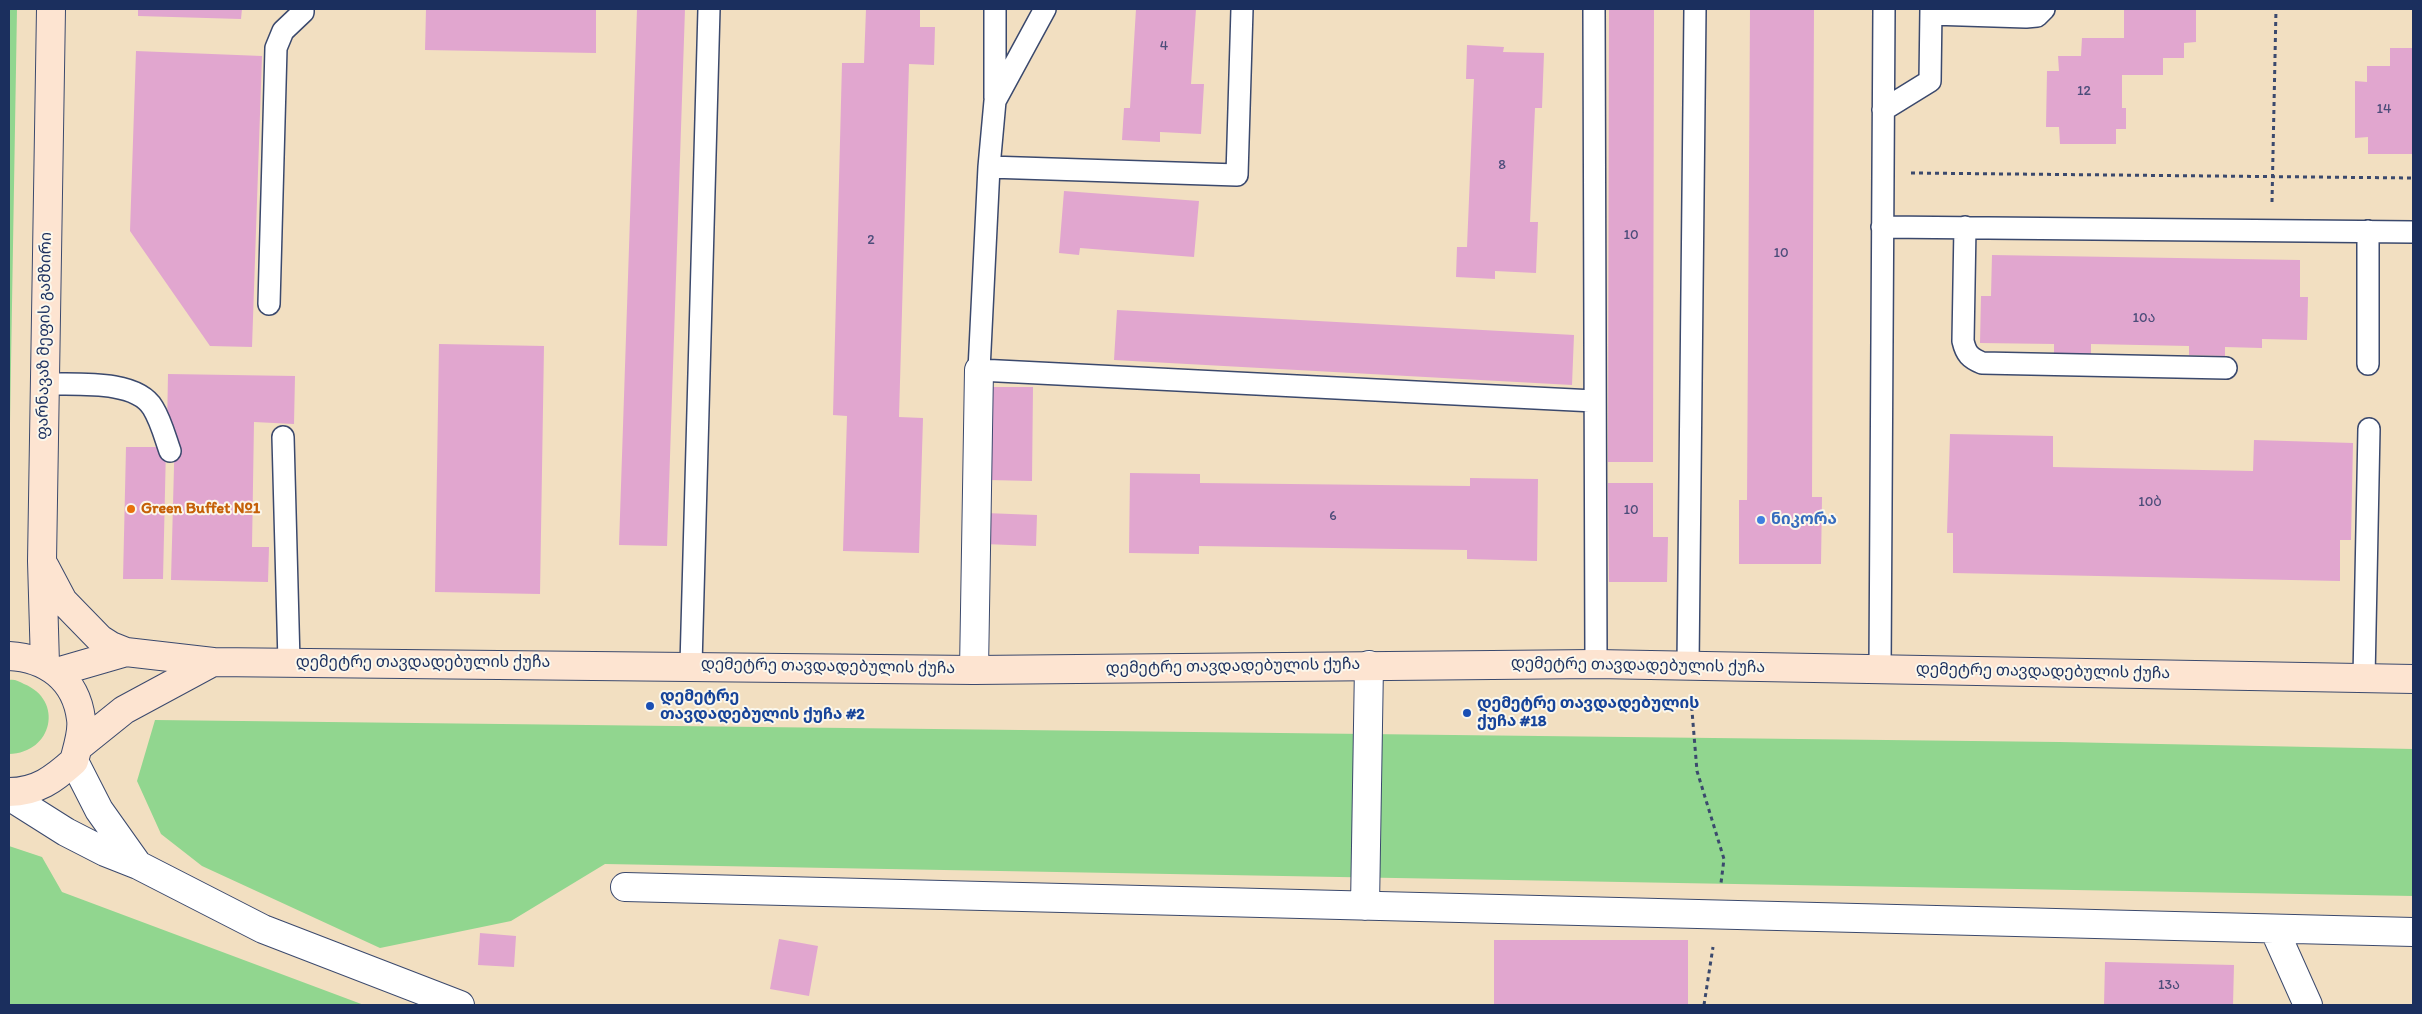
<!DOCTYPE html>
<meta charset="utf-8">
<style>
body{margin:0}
#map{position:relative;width:2422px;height:1014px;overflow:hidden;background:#f2dfc1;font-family:Itim,sans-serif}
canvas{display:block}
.frame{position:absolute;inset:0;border:10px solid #1b2f5e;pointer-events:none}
</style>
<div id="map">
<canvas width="2422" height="1014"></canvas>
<div class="frame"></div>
</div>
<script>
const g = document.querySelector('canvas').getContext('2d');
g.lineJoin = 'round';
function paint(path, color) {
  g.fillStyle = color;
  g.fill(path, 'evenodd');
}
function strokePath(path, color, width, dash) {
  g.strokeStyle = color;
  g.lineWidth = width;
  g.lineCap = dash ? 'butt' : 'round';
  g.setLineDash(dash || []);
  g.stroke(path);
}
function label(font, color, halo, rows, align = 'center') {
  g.font = font + ' Itim,"Noto Sans Georgian",sans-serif';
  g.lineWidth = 4;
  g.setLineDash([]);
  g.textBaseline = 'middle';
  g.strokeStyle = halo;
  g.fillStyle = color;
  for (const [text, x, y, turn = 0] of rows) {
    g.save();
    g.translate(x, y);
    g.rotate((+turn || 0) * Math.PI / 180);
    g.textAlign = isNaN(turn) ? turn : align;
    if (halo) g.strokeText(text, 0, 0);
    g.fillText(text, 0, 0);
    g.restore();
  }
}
paint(new Path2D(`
 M9,9H17L9,482Z
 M9,680C15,679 18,681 24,684C64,700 53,753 9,754Z
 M155,720L2059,742L2413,749V896L605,864L511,921L380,948L202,866L161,834L137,781Z
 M9,846L42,857L62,892L364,1005H9Z`), '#91d68f');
paint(new Path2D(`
 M138,9H242L241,19L138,16Z
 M426,9H596V53L425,50Z
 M637,9H685L667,546L619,545Z
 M866,9H920V27H935L934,65L909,64L899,417L923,418L919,553L843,551L847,416L833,415L842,63H864Z
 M1136,9H1196L1191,84H1204L1201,134L1160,132V142L1122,140L1124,108H1130Z
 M1609,9H1654L1653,462H1608Z
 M1750,9H1814L1812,497H1822L1821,564H1739V500H1747Z
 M2124,9H2196V42L2184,43V58H2163V75H2122V108H2126V129H2116V144H2060L2059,127H2046L2047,71H2059L2058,56H2081L2082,38H2124Z
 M1467,45L1504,47L1503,52L1544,53L1542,108H1535L1530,222H1538L1536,273L1495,271V279L1456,277L1457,247H1467L1474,79H1466Z
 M2390,48H2413V154H2368V137L2355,138V81L2367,82V66H2390Z
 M136,51L262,56L252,347L210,346L130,231Z
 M1064,191L1199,201L1194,257L1080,248L1079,255L1059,253Z
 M1992,255L2300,260V297H2308L2307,340L2262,339V348L2225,347V356L2189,355V346L2091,344V354L2054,353V344L1980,343L1981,296H1991Z
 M1117,310L1574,335L1572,385L1114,360Z
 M439,344L544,346L540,594L435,592Z
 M168,374L295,376L294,424L254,422L252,547H269L268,582L171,580L175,429H167Z
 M989,387H1033L1032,481L989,480Z
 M1950,434L2053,436V467L2253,471L2254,440L2353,443L2351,540H2340V581L1953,573V533H1947Z
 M126,447H166L163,579H123Z
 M1130,473L1200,474V483L1470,486V478L1538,479L1537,561L1467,559V550L1199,546V554L1129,553Z
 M1608,483H1653V537H1668L1667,582H1609Z
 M985,513L1037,515L1036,546L984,544Z
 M480,933L516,936L514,967L478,965Z
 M779,939L818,946L809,996L770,989Z
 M1494,940H1688V1005H1494Z
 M2105,962L2234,965L2233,1005H2104Z`), '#e1a6cf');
const lane = new Path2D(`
 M1045,9L995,101L989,167L979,370L1594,401
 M1594,9L1596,664
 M1931,14L2026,17L2037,16L2044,9
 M995,98V9
 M1883,110L1930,81L1931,9
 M989,167L1237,175L1242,9
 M1882,227L2413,232
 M1965,227L1963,341C1966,354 1970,358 1982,363L2226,368
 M269,304L276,48L283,31L303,12V9
 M2368,364V231
 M45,384C75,385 136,379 153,408C161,421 165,437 170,451
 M283,437L289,662
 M691,665L709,9
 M1688,665L1695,9
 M1880,669L1884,9
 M2364,678L2369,429`);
const street = new Path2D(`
 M974,670L979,370
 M74,761L99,810L138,865
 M9,796L66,832L105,852L138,865L263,929L460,1005
 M625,887L2413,932
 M1365,906L1369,665
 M2274,929L2308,1005`);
const secondary = new Path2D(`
 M45,567L63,601L100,639L111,646L126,652L213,662
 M9,656C47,658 76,679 81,719C83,732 77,749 74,761C54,779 37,792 9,792
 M45,664L42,561L51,9
 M57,672L126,652
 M78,747L124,710L213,662L974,670L1596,664L2413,679`);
strokePath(lane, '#3b496d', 24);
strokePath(street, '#3b496d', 30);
strokePath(secondary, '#3b496d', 30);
strokePath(new Path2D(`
 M1911,173L2413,178
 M2272,202L2276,9
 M1691,699L1697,771L1724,859L1721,883
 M1704,1005L1713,947`), '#3b496d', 3, [4, 4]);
strokePath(lane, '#fff', 21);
strokePath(street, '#fff', 28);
strokePath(secondary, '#fde4d1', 28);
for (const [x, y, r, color] of [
 [131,509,5,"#e8710a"],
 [1761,520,5,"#3f7fe0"],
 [650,706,5,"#1a4fb4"],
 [1467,713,5,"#1a4fb4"]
]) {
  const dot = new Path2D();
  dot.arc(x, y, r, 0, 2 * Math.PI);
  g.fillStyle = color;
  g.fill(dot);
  strokePath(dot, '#fbf7ec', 2);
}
label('14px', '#4c4d7a', null, [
 ["4",1164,46],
 ["12",2084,91],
 ["14",2384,109],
 ["8",1502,165],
 ["10",1631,235],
 ["2",871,240],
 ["10",1781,253],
 ["10ა",2144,318],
 ["10ბ",2150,502],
 ["10",1631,510],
 ["6",1333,516],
 ["13ა",2169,985]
]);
label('16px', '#1b2f5e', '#fbf7ec', [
 ["ფარნავაზ მეფის გამზირი",45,336,-89],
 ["დემეტრე თავდადებულის ქუჩა",423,663],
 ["დემეტრე თავდადებულის ქუჩა",1638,666,1],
 ["დემეტრე თავდადებულის ქუჩა",828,667,1],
 ["დემეტრე თავდადებულის ქუჩა",1233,667,-1],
 ["დემეტრე თავდადებულის ქუჩა",2043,672,1]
]);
label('bold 16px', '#c56008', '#fbf7ec', [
 ["Green Buffet №1",141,509]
], 'left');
label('bold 16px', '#366cbe', '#fbf7ec', [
 ["ნიკორა",1771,520]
], 'left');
label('bold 16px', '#164399', '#fbf7ec', [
 ["დემეტრე",660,697],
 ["თავდადებულის ქუჩა #2",660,715],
 ["დემეტრე თავდადებულის",1477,704],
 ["ქუჩა #18",1477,722]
], 'left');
</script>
